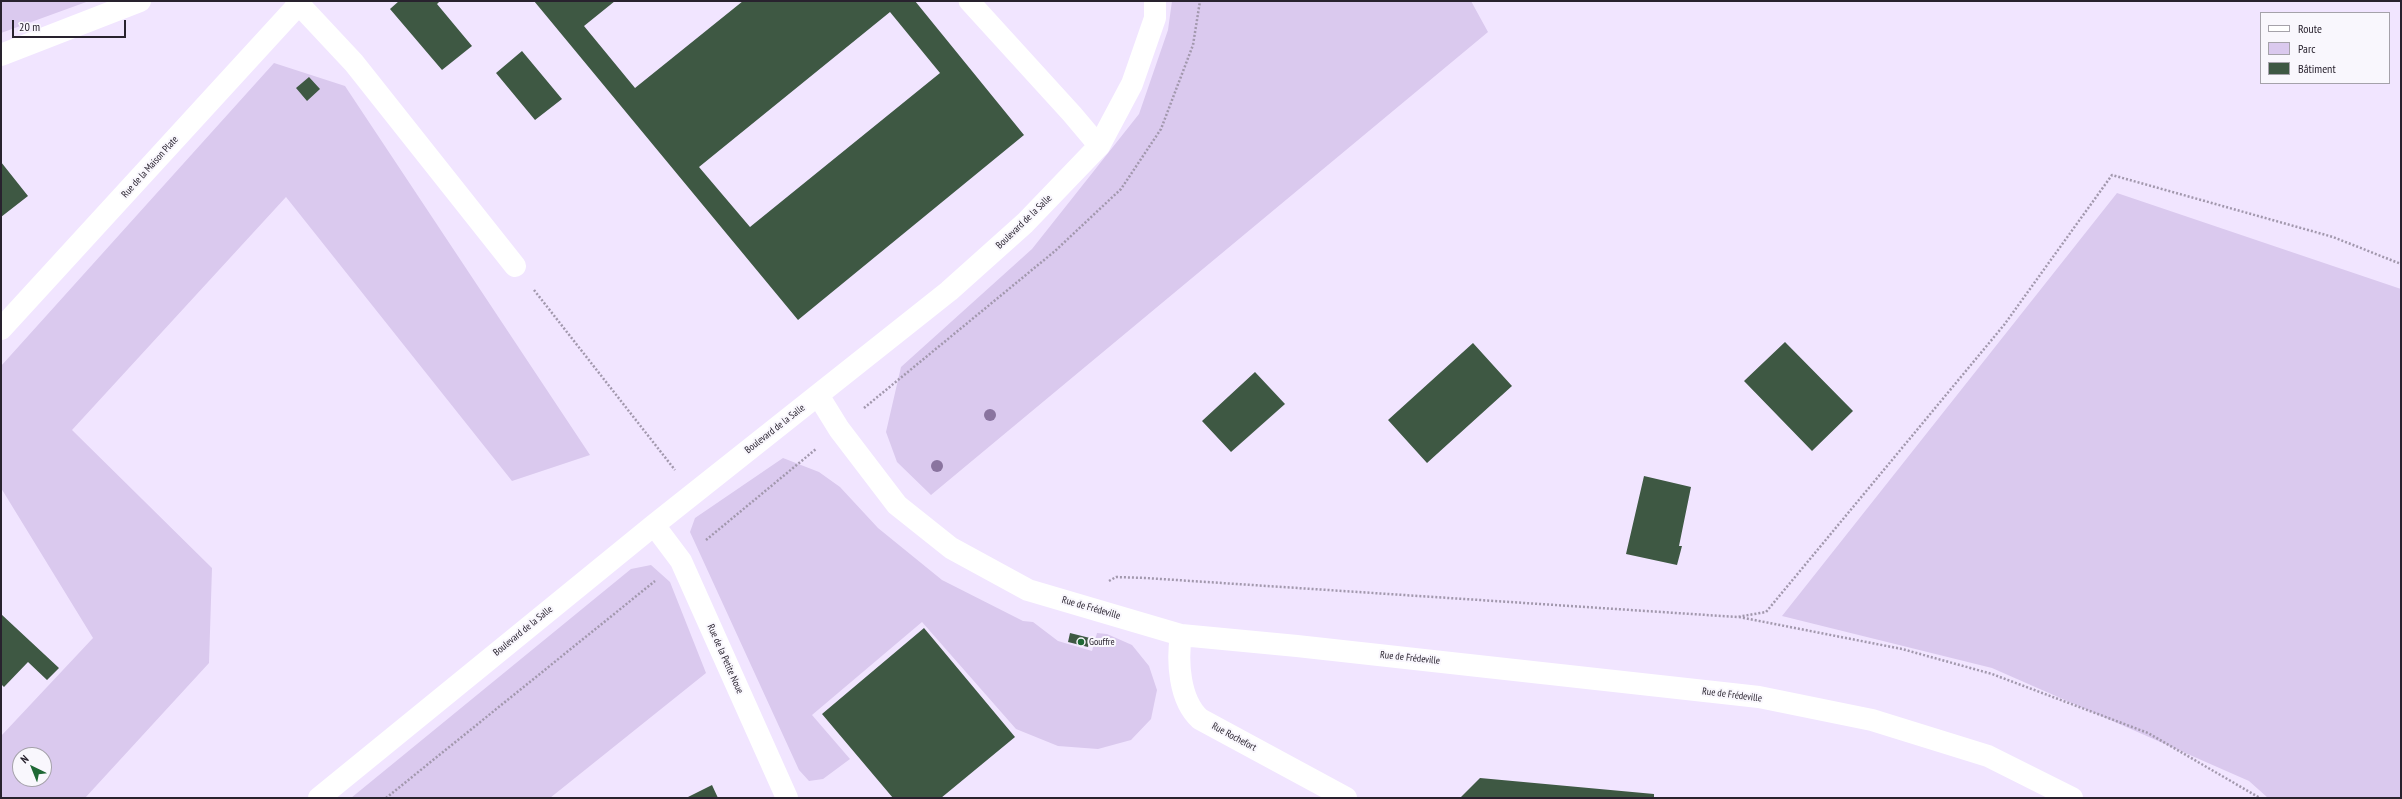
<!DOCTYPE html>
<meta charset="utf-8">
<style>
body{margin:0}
#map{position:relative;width:2402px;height:799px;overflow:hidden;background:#f1e5ff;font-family:"PT Sans Narrow",sans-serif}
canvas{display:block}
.frame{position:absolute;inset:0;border:2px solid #28222e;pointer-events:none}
.legend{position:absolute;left:2260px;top:12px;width:130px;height:72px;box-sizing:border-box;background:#f9f7fd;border:1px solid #a5a2aa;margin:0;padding:5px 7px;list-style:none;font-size:12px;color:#28222e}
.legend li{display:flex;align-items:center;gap:8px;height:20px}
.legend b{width:20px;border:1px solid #a5a2aa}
.north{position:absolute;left:12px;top:747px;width:40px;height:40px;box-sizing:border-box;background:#f9f7fd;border:1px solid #a5a2aa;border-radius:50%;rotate:317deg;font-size:11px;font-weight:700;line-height:16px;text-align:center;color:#28222e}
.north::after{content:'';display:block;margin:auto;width:14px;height:18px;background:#1f6835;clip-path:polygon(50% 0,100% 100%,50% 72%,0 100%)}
.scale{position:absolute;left:12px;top:20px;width:114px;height:18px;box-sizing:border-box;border:2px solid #28222e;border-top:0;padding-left:5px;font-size:12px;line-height:14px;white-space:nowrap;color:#28222e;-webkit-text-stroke:3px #f9f7fd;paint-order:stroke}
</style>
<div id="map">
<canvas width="2402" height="799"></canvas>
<div class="frame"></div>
<ul class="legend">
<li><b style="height:5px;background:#fff"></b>Route</li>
<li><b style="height:11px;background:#dac9ee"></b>Parc</li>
<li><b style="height:11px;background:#3e5843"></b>Bâtiment</li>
</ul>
<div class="north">N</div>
<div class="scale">20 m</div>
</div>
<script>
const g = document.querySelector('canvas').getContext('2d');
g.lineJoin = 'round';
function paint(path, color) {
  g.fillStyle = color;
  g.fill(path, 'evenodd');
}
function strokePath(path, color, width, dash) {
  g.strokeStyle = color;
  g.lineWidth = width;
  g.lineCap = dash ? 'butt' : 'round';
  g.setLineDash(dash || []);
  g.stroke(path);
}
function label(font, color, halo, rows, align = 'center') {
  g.font = font + ' "PT Sans Narrow",sans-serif';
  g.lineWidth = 4;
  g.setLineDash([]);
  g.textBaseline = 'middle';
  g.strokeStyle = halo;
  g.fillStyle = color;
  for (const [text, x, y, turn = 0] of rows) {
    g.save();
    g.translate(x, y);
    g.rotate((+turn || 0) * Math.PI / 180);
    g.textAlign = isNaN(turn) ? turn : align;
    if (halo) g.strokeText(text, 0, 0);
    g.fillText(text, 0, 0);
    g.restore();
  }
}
paint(new Path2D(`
 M1,1H89L1,33Z
 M1172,1H1471L1488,32L931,495L897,462L886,432L901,367L1032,249L1139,114L1168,30Z
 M274,63L345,86L590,455L512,481L286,197L72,430L212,568L209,663L85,798H1V736L93,638L1,488V366ZM20,755H44V779H20Z
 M2117,193L2401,289V798H2268L2249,781L1992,668L1782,616Z
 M783,458L819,472L840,487L878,528L942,580L1023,621L1033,622L1058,641L1092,651L1097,633L1107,634L1132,645L1149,666L1157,690L1151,719L1131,740L1098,749L1058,746L1016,729L922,622L812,715L850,759L823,779L809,781L799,770L690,532L695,518Z
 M651,565L670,582L706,673L550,798H351L631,569Z`), '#dac9ee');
paint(new Path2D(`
 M399,1H440L437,4L472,46L442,70L390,9Z
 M534,1H615L584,26L635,88L743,1H915L1024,135L798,320ZM890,12L940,73L750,227L699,167Z
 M522,51L562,99L535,120L496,73Z
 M309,77L320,89L307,101L296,88Z
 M1,162L28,196L1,217Z
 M1785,342L1853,411L1812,451L1744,381Z
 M1473,343L1512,386L1427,463L1388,420Z
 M1255,372L1285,404L1231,452L1202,421Z
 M1644,476L1691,487L1679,546H1682L1677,565L1626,554Z
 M1,614L59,668L47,680L28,662L4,687L1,684Z
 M924,628L1015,737L941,798H893L822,714Z
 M1070,633L1090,638L1088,647L1068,642Z
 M1480,778L1654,794V798H1460Z
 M712,785L718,798H686Z`), '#3e5843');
strokePath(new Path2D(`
 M534,290L675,470
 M864,408L1055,251L1121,189L1161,129L1193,45L1200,1
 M706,540L816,449
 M1109,581L1116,577L1146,578L1737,617L1766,612L2004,325L2112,175L2333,237L2401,264
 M1739,617L1902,649L1992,674L2148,733L2260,798
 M386,798L655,581`), '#a298ad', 2.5, [2, 2]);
strokePath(new Path2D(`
 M969,1L1072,114L1099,146`), '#fff', 21);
strokePath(new Path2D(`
 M296,1L354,63L515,266
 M1,329L298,5
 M818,395L839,429L897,505L951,548L1028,590L1181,635L1297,646L1759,697L1872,720L1988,756L2072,798
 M654,525L681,561L787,798
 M1181,635C1177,661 1179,700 1200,719L1346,798
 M319,798L654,525L949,291L1025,223L1099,146L1132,84L1155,18V1`), '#fff', 22);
strokePath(new Path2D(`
 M1,55L140,1`), '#fff', 22);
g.fillStyle = '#8a749f';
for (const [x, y] of [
 [990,415],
 [937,466]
]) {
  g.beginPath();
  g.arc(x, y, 6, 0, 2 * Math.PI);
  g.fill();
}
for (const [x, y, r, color] of [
 [1081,642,4,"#1f6835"]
]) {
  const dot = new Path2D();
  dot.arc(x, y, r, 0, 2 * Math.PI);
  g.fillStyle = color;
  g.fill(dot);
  strokePath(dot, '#f9f7fd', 1.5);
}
label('10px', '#28222e', '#f9f7fd', [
 ["Rue de la Maison Plate",150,167,-48],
 ["Boulevard de la Salle",1024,222,-44],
 ["Boulevard de la Salle",775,429,-38],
 ["Rue de Frédeville",1091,608,16],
 ["Boulevard de la Salle",523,631,-39],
 ["Rue de Frédeville",1410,658,6],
 ["Rue de la Petite Noue",725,659,66],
 ["Rue de Frédeville",1732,695,7],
 ["Rue Rochefort",1234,737,28]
]);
label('10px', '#28222e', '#f9f7fd', [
 ["Gouffre",1089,642]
], 'left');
</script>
